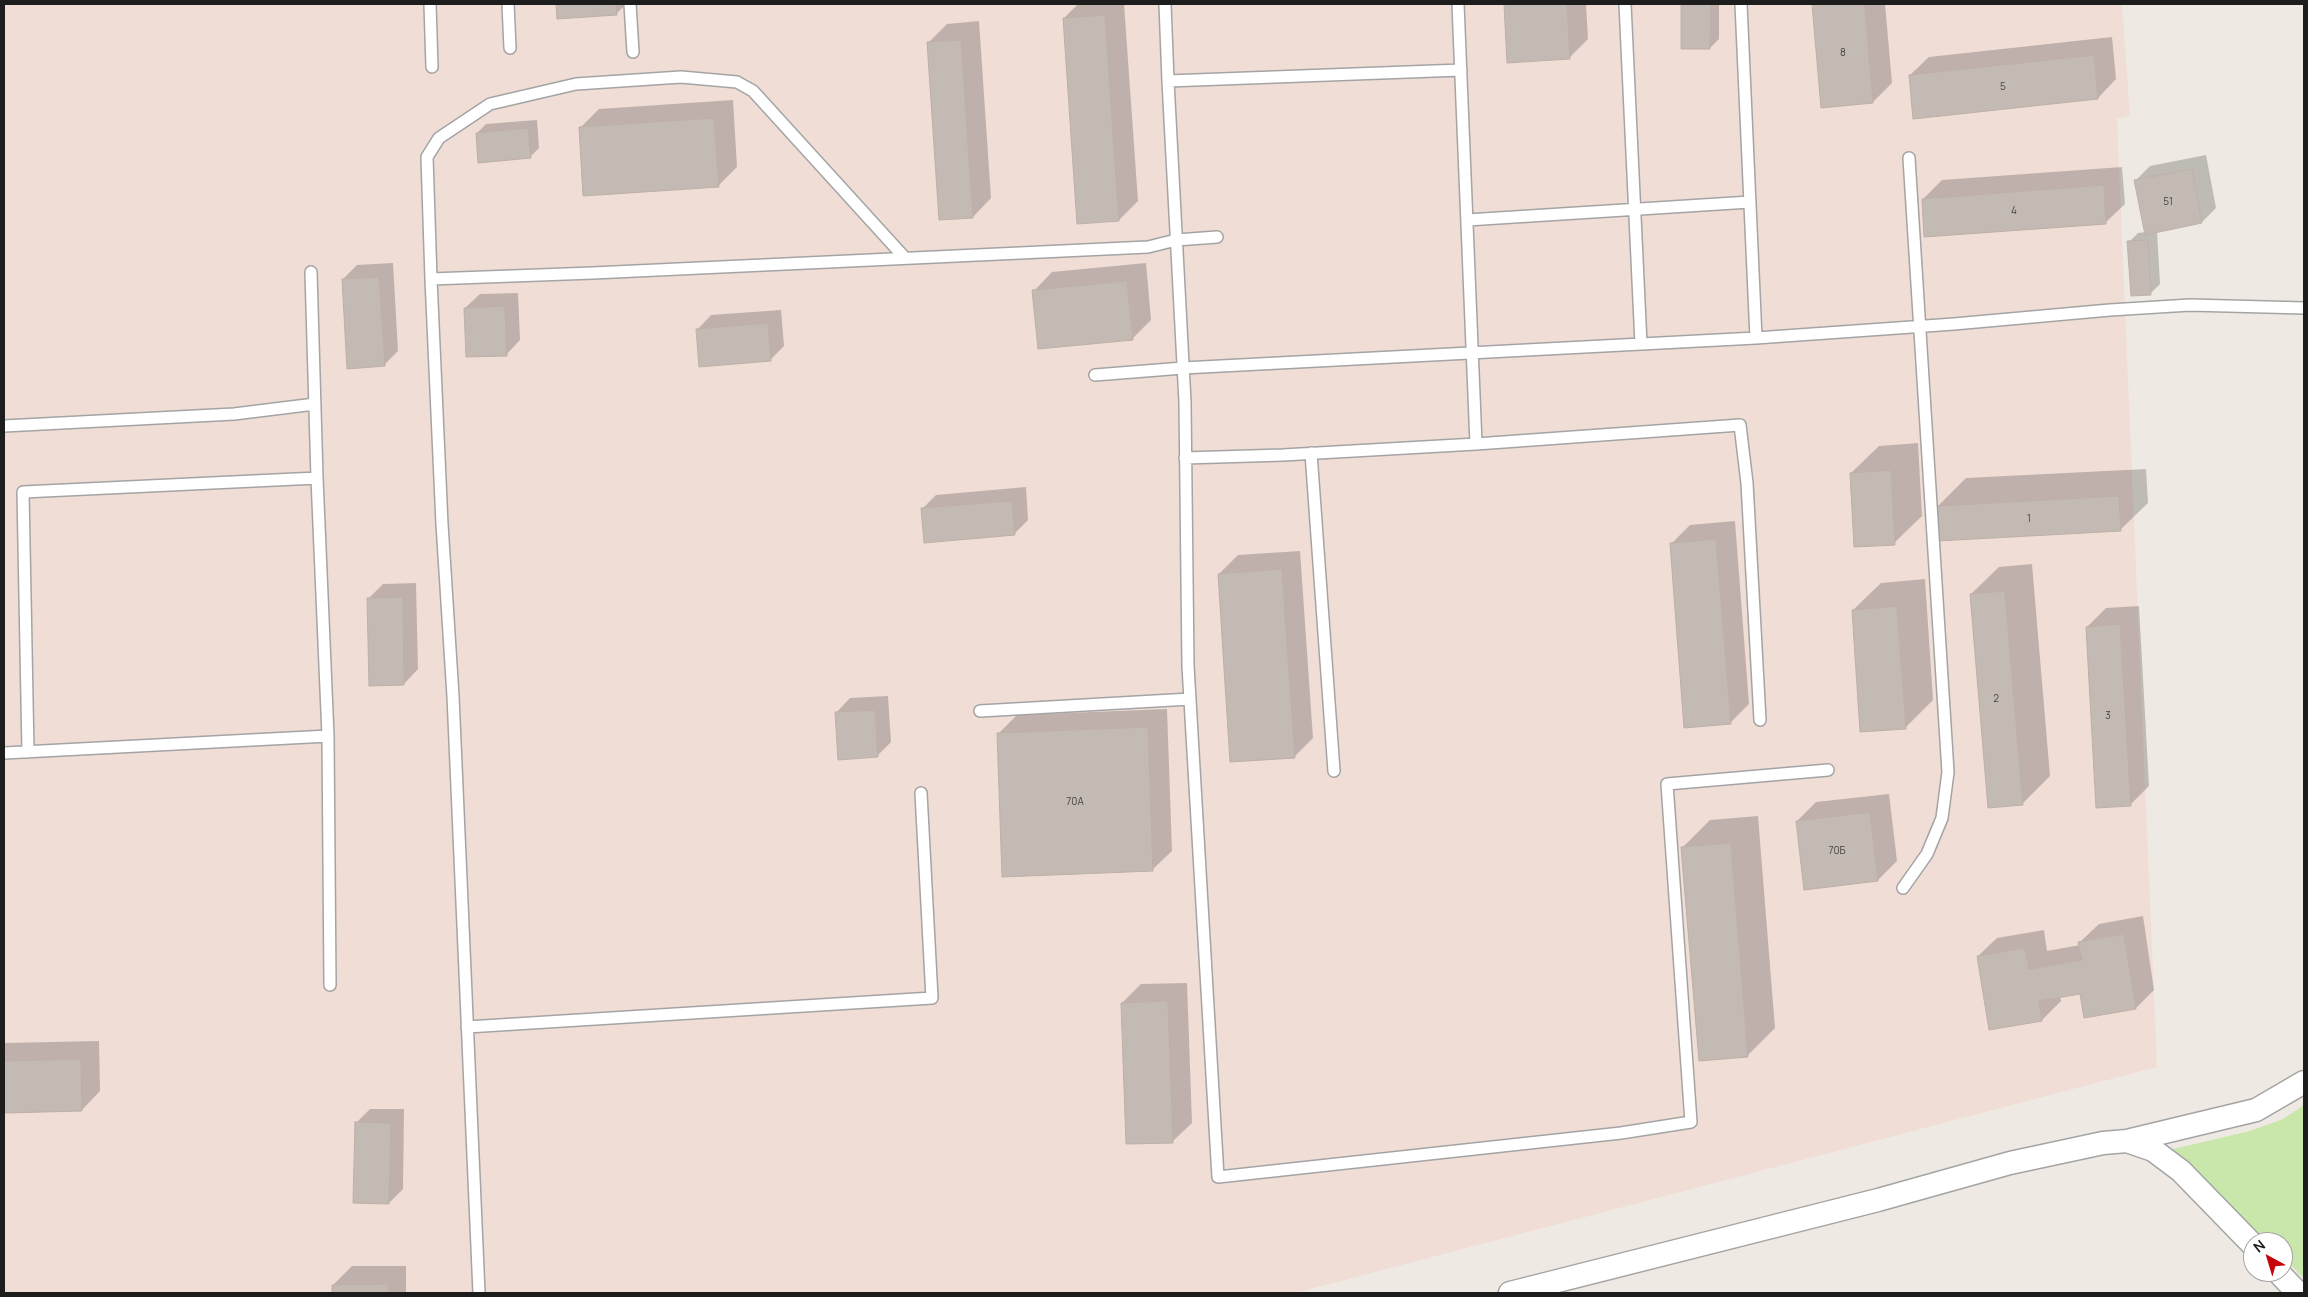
<!DOCTYPE html>
<html>
<head>
<meta charset="utf-8">
<style>
	body { margin:0 }
	#map { position:relative; width:2308px; height:1297px; overflow:hidden; background:#eeeae3; font-family:Manrope,sans-serif }
	canvas { display:block }
	.frame { position:absolute; inset:0; border:5px solid #1d1d1d; pointer-events:none }
	.north { position:absolute; left:2243px; top:1232px; width:50px; height:50px; box-sizing:border-box; background:#fff; border:1px solid #a5a5a5; border-radius:50%; rotate:321deg; font-size:14px; font-weight:700; line-height:20px; text-align:center; color:#1d1d1d }
	.north::after { content:''; display:block; margin:auto; width:18px; height:22px; background:#c50509; clip-path:polygon(50% 0,100% 100%,50% 72%,0 100%) }
</style>
</head>
<body>
<div id="map">
<canvas width="2308" height="1297"></canvas>
<div class="frame"></div>
<div class="north">N</div>
</div>
<script>
const ctx = document.querySelector('canvas').getContext('2d');
ctx.lineJoin = 'round';
function fill(path, color) {
  ctx.fillStyle = color;
  ctx.fill(path, 'evenodd');
}
function shape(rows) {
  const path = new Path2D();
  for (const r of rows) {
    path.moveTo(r[0], r[1]);
    for (let i = 2; i < r.length; i += 2) path.lineTo(r[i], r[i + 1]);
  }
  return path;
}
function stroke(path, color, width, dash) {
  ctx.strokeStyle = color;
  ctx.lineWidth = width;
  ctx.lineCap = dash ? 'butt' : 'round';
  ctx.setLineDash(dash || []);
  ctx.stroke(path);
}
function write(font, color, halo, rows, align = 'center') {
  ctx.font = font + ' Manrope,sans-serif';
  ctx.lineWidth = 4;
  ctx.setLineDash([]);
  ctx.textBaseline = 'middle';
  ctx.strokeStyle = halo;
  ctx.fillStyle = color;
  for (const [text, x, y, turn = 0] of rows) {
    ctx.save();
    ctx.translate(x, y);
    ctx.rotate((+turn || 0) * Math.PI / 180);
    ctx.textAlign = isNaN(turn) ? turn : align;
    if (halo) ctx.strokeText(text, 0, 0);
    ctx.fillText(text, 0, 0);
    ctx.restore();
  }
}
fill(shape([
	[4,4,2122,4,2130,116,2117,119,2157,1067,1295,1293,4,1293]
]), '#f0ddd6');
fill(shape([
	[2304,1105,2304,1278,2283,1258,2283,1242,2267,1242,2169,1150,2250,1131,2283,1119]
]), '#c9e7aa');
fill(shape([
	[557,4,626,4,616,14,558,18],
	[1078,4,1124,4,1138,201,1119,220,1064,18],
	[1505,4,1586,4,1588,39,1569,58,1508,62],
	[1682,4,1719,4,1719,39,1710,48,1682,48],
	[1813,4,1885,4,1892,83,1873,102,1822,107],
	[979,21,991,198,973,217,928,43,947,24],
	[2112,37,2116,79,2098,98,1910,75,1929,57],
	[733,100,737,167,718,186,580,128,599,109],
	[537,120,539,148,530,157,477,133,486,124],
	[2206,155,2216,208,2202,222,2157,231,2160,284,2151,293,2129,242,2138,233,2145,232,2136,180,2150,166],
	[2122,167,2125,204,2106,222,1923,199,1942,180],
	[393,263,398,351,384,365,343,279,357,265],
	[1146,263,1151,320,1132,339,1034,291,1052,272],
	[518,293,520,340,506,355,465,308,480,294],
	[781,310,784,346,770,360,697,330,711,315],
	[1918,443,1922,516,1894,543,1851,473,1879,446],
	[2146,469,2148,503,2120,530,1938,506,1966,478],
	[1026,487,1028,520,1014,534,922,509,936,495],
	[1735,521,1749,704,1730,723,1671,544,1690,525],
	[1300,551,1313,738,1294,757,1219,574,1238,555],
	[2032,564,2050,776,2022,804,1971,594,1999,567],
	[1925,579,1933,700,1905,728,1853,610,1881,583],
	[416,583,418,669,404,684,369,598,383,584],
	[2139,606,2149,786,2130,805,2087,627,2106,608],
	[888,696,891,742,877,756,836,713,850,698],
	[1167,709,1172,851,1153,869,998,734,1017,715],
	[1889,794,1897,861,1878,880,1797,821,1816,802],
	[1758,816,1775,1028,1747,1056,1683,847,1710,820],
	[2143,916,2154,990,2136,1008,2081,993,2060,996,2061,1001,2042,1020,1978,956,1997,938,2044,930,2047,951,2080,945,2080,942,2099,924],
	[1187,983,1192,1123,1173,1141,1122,1003,1141,984],
	[99,1041,100,1091,82,1110,4,1111,4,1043],
	[370,1109,404,1109,403,1189,389,1203,356,1123],
	[352,1266,406,1266,406,1293,333,1293,333,1285]
]), '#0003');
const building = shape([
	[556,4,616,4,617,15,557,19,556,4],
	[1504,4,1567,4,1570,59,1507,63,1504,4],
	[1681,4,1711,4,1710,49,1681,49,1681,4],
	[1812,4,1865,4,1873,103,1821,108,1812,4],
	[1105,15,1119,221,1077,224,1063,18,1105,15],
	[961,40,973,218,939,220,927,42,961,40],
	[2094,55,2098,99,1913,119,1909,75,2094,55],
	[714,118,719,187,583,196,579,127,714,118],
	[528,128,531,158,478,163,476,133,528,128],
	[2192,169,2202,223,2145,235,2134,180,2192,169],
	[2104,185,2106,224,1924,237,1922,199,2104,185],
	[2148,240,2151,295,2131,296,2127,241,2148,240],
	[379,277,385,366,347,369,342,279,379,277],
	[1127,281,1133,340,1038,349,1032,290,1127,281],
	[505,306,507,356,466,357,464,308,505,306],
	[768,323,771,361,699,367,696,329,768,323],
	[1891,470,1895,545,1854,547,1850,473,1891,470],
	[2119,496,2121,531,1938,541,1937,506,2119,496],
	[1012,501,1015,535,924,543,921,508,1012,501],
	[1716,539,1731,724,1684,728,1670,543,1716,539],
	[1282,569,1295,758,1230,762,1218,574,1282,569],
	[2005,591,2023,805,1988,808,1970,594,2005,591],
	[403,597,404,685,369,686,367,598,403,597],
	[1897,606,1906,729,1860,732,1852,610,1897,606],
	[2120,624,2131,806,2096,808,2086,627,2120,624],
	[875,710,878,757,838,760,835,712,875,710],
	[1148,727,1153,871,1002,877,997,733,1148,727],
	[1870,812,1878,881,1804,890,1796,821,1870,812],
	[1731,843,1748,1057,1699,1061,1681,847,1731,843],
	[2124,934,2136,1009,2084,1018,2080,994,2039,1001,2042,1021,1989,1030,1977,956,2025,948,2029,969,2082,960,2078,942,2124,934],
	[1168,1001,1173,1143,1126,1144,1121,1003,1168,1001],
	[81,1059,82,1111,4,1113,4,1061,81,1059],
	[355,1122,391,1123,389,1204,353,1203,355,1122],
	[388,1284,388,1293,332,1293,332,1285,388,1284]
]);
fill(building, '#c2bab3');
stroke(building, '#bfb0a6', 1);
const lane = shape([
	[430,4,432,67],
	[508,4,510,48],
	[630,4,633,52],
	[1165,4,1168,81,1461,70],
	[1458,4,1476,444],
	[1625,4,1641,344],
	[1168,81,1185,402,1188,666,1218,1177,1621,1133,1691,1122,1667,784,1828,770],
	[1467,220,1750,202],
	[311,272,317,478],
	[431,279,427,157,439,138,490,104,576,84,681,77,737,82,753,91,905,258],
	[1756,338,1954,324,2110,310,2190,305,2304,308],
	[1095,375,1183,368,1756,338,1741,4],
	[4,426,234,414,315,404],
	[1311,453,1334,771],
	[1185,458,1283,455,1476,444,1740,425,1747,483,1760,720],
	[980,711,1190,699],
	[28,752,23,492,317,478,328,736],
	[4,753,328,736,330,985],
	[1903,888,1927,854,1942,818,1948,772,1909,158],
	[467,1027,932,998,921,793],
	[479,1293,453,696,442,524,431,279,593,273,1148,247,1176,240,1217,237]
]);
const street = shape([
	[2127,1141,2153,1150,2181,1171,2253,1245],
	[2278,1272,2298,1293],
	[1510,1293,1878,1200,2010,1163,2103,1143,2127,1141,2256,1110,2304,1082]
]);
stroke(lane, '#a4a4a4', 14);
stroke(street, '#a4a4a4', 25);
stroke(lane, '#fff', 11);
stroke(street, '#fff', 22);
write('10px', '#464442', null, [
	["8",1843,53],
	["5",2003,87],
	["51",2168,202],
	["4",2014,211],
	["1",2029,519],
	["2",1996,699],
	["3",2108,716],
	["70А",1075,802],
	["70Б",1837,851]
]);
</script>
</body>
</html>
